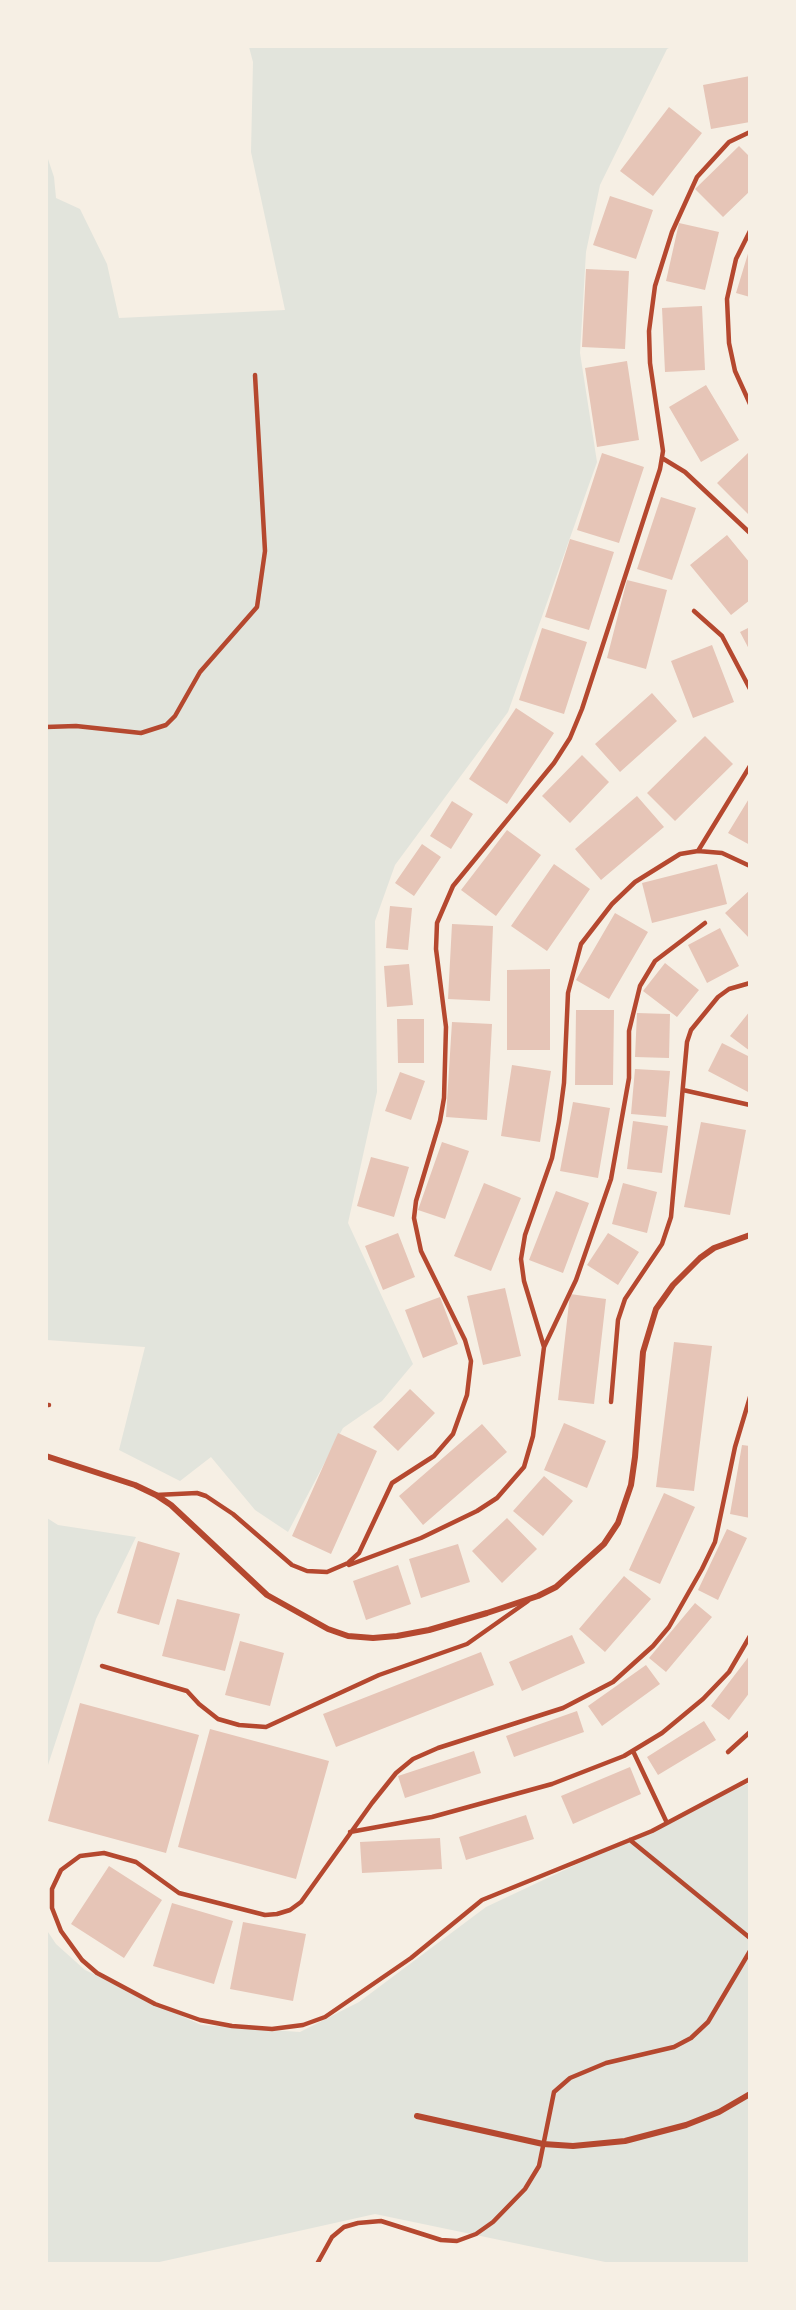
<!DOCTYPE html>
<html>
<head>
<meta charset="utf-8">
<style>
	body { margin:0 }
	#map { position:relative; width:796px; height:2310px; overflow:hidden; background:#f6efe4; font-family:Cabin,sans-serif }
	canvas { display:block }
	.frame { position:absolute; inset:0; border:48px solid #f6efe4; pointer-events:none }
</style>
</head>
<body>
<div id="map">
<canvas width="796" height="2310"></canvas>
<div class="frame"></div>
</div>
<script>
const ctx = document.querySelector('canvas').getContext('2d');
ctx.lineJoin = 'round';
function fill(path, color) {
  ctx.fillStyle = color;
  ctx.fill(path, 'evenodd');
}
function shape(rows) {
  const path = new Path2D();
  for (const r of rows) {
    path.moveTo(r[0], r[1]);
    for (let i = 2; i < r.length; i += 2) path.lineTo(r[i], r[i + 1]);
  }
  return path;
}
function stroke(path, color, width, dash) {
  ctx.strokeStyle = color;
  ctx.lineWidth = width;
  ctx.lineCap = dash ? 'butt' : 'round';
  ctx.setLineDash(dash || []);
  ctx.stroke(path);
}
fill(shape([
	[249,47,671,47,667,49,600,185,586,252,580,353,597,462,508,712,395,865,375,921,377,1092,348,1223,413,1364,382,1401,343,1428,288,1532,255,1510,211,1457,180,1481,119,1450,145,1347,47,1340,46,153,54,177,56,198,80,209,107,264,119,318,285,310,251,152,253,62],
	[47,1518,58,1525,136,1537,96,1619,47,1768],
	[749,1783,749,2263,610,2263,375,2214,155,2263,47,2263,46,1929,56,1944,85,1970,201,2025,300,2032,359,2002,486,1907]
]), '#e2e4dc');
fill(shape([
	[750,76,750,122,711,129,703,85],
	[669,107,702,133,653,196,620,171],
	[739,146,750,157,750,191,723,217,695,189],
	[610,196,653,210,636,259,593,245],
	[679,223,719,232,705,290,666,281],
	[750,247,750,297,736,293],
	[586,269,629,271,625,349,582,347],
	[702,306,705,370,665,372,662,308],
	[627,361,639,440,597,447,585,368],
	[706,385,739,440,701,462,669,407],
	[602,453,644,467,619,543,577,530],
	[748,453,750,455,750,516,717,483],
	[661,497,696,508,672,580,637,569],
	[727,535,750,563,750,600,731,615,690,565],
	[570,539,614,552,589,630,545,617],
	[627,580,667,590,646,669,607,658],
	[750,627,750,651,740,632],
	[542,628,587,642,564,714,519,700],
	[712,645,734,702,693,718,671,661],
	[652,693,677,721,620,772,595,744],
	[516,708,554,733,507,804,469,779],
	[705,736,733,764,675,821,647,793],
	[582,755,609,782,570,823,542,796],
	[637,796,664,827,601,880,575,849],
	[750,797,750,845,728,833],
	[452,801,473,814,451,849,430,836],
	[507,830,541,855,496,916,461,890],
	[422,844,441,857,414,896,395,883],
	[554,864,590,889,547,951,511,926],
	[717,864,727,904,652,923,642,883],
	[750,890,750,939,725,913],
	[390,906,412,908,408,950,386,948],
	[615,913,648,932,609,999,576,980],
	[452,924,493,926,490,1001,448,999],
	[720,928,739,966,707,983,688,945],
	[665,963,699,990,677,1017,643,991],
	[409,964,413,1005,387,1007,384,966],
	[550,969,550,1050,507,1050,507,970],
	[576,1010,614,1010,613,1085,575,1085],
	[750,1011,750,1051,730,1036],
	[637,1013,670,1014,669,1058,635,1057],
	[397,1019,424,1019,424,1063,398,1063],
	[452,1022,492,1024,487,1120,446,1117],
	[722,1043,750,1057,750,1093,708,1071],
	[512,1065,551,1071,540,1142,501,1136],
	[635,1069,670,1071,666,1117,631,1114],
	[400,1072,425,1081,411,1120,385,1111],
	[573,1102,610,1108,598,1178,560,1171],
	[633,1121,668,1126,662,1173,627,1169],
	[701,1122,746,1130,730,1215,684,1207],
	[442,1142,469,1151,445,1219,418,1210],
	[371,1157,409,1167,394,1217,357,1206],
	[484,1183,521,1198,491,1271,454,1256],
	[623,1183,657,1192,647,1233,612,1224],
	[556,1191,589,1203,563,1273,529,1260],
	[398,1233,415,1277,383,1290,365,1246],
	[608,1233,639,1252,618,1285,587,1265],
	[505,1288,521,1356,483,1365,467,1296],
	[570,1294,606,1299,594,1404,558,1400],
	[440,1297,458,1344,423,1358,405,1310],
	[674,1342,712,1346,694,1491,656,1487],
	[410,1389,435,1413,398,1451,373,1427],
	[564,1423,606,1441,587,1488,544,1470],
	[482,1424,507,1452,423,1525,399,1496],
	[338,1433,377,1451,331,1554,292,1536],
	[742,1445,750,1446,750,1518,730,1514],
	[544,1476,573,1501,543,1536,513,1511],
	[664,1493,695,1507,660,1584,629,1570],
	[507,1518,537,1549,502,1583,472,1551],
	[727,1529,747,1538,718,1600,698,1590],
	[138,1541,180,1553,159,1625,117,1613],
	[458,1544,470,1582,421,1598,409,1559],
	[398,1565,411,1604,366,1620,353,1581],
	[624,1576,651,1599,605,1652,579,1629],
	[177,1599,240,1614,225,1671,162,1656],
	[695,1603,712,1617,666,1672,649,1658],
	[572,1635,585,1663,522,1691,509,1662],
	[240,1641,284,1653,270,1706,225,1695],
	[481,1652,494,1685,336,1747,323,1714],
	[750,1655,750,1692,729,1720,711,1706],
	[646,1665,660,1684,602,1726,588,1706],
	[80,1703,199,1735,166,1853,48,1821],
	[577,1711,584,1732,514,1757,506,1736],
	[704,1721,716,1740,658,1775,647,1757],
	[210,1729,329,1761,296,1879,178,1847],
	[474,1751,481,1773,405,1798,398,1776],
	[630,1767,641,1794,573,1824,561,1796],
	[526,1815,534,1839,466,1860,459,1837],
	[440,1838,442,1869,362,1873,360,1842],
	[109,1866,162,1900,124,1958,71,1924],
	[172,1903,233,1921,214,1984,153,1966],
	[243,1922,306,1934,293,2001,230,1989]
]), '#e6c5b7');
stroke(shape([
	[750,231,736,259,727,299,729,343,735,371,750,404],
	[662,458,685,472,750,533],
	[694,611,722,636,750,689],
	[46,727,76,726,141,733,166,725,175,716,200,672,257,607,265,551,255,375],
	[698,851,750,766],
	[683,1090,750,1105],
	[544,1347,524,1281,521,1259,525,1235,552,1158,559,1121,564,1083,568,993,581,944,612,904,635,882,680,854,698,851,722,853,750,866],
	[750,1397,735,1447,715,1542,702,1569,669,1627,653,1646,613,1682,563,1708,438,1748,413,1759,396,1773,372,1803,301,1902,290,1910,277,1914,265,1915,179,1893,136,1862,104,1853,80,1856,61,1870,52,1889,52,1908,61,1931,82,1960,97,1973,155,2004,200,2020,232,2026,272,2029,303,2025,325,2017,411,1958,482,1900,652,1831,750,1779],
	[611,1402,618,1320,625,1299,662,1244,671,1217,687,1042,691,1030,718,997,729,989,750,983],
	[46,1405,49,1405],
	[156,1495,197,1493,206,1496,233,1514,292,1565,307,1571,327,1572,348,1563,359,1553,392,1483,434,1456,453,1434,467,1395,471,1361,465,1340,421,1251,414,1218,416,1201,440,1121,444,1098,446,1027,436,949,437,923,453,886,554,763,570,738,582,709,660,469,663,451,650,363,649,331,655,286,672,232,697,177,729,142,750,132],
	[349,1565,421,1538,477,1511,497,1498,524,1467,533,1436,544,1347,576,1280,611,1179,629,1078,629,1031,640,986,655,961,705,923],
	[102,1666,187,1691,199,1704,218,1719,239,1725,266,1727,379,1675,467,1644,528,1601],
	[633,1751,667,1823],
	[728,1752,750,1732],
	[350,1832,432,1817,552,1784,624,1756,662,1733,703,1699,729,1672,750,1636],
	[630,1840,750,1938],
	[317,2264,332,2237,344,2227,358,2223,381,2221,441,2240,457,2241,476,2234,493,2222,525,2189,539,2166,554,2092,570,2078,606,2063,674,2047,691,2038,708,2022,750,1951]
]), '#b5482f', 4.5);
stroke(shape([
	[46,1456,135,1485,156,1495,171,1505,267,1595,328,1629,348,1636,373,1638,397,1636,429,1630,487,1613,538,1596,556,1587,604,1544,618,1523,631,1485,635,1457,643,1352,656,1309,673,1285,700,1258,714,1248,750,1235],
	[417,2116,543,2144,573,2146,625,2141,686,2125,719,2112,750,2094]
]), '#b5482f', 6);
</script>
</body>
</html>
